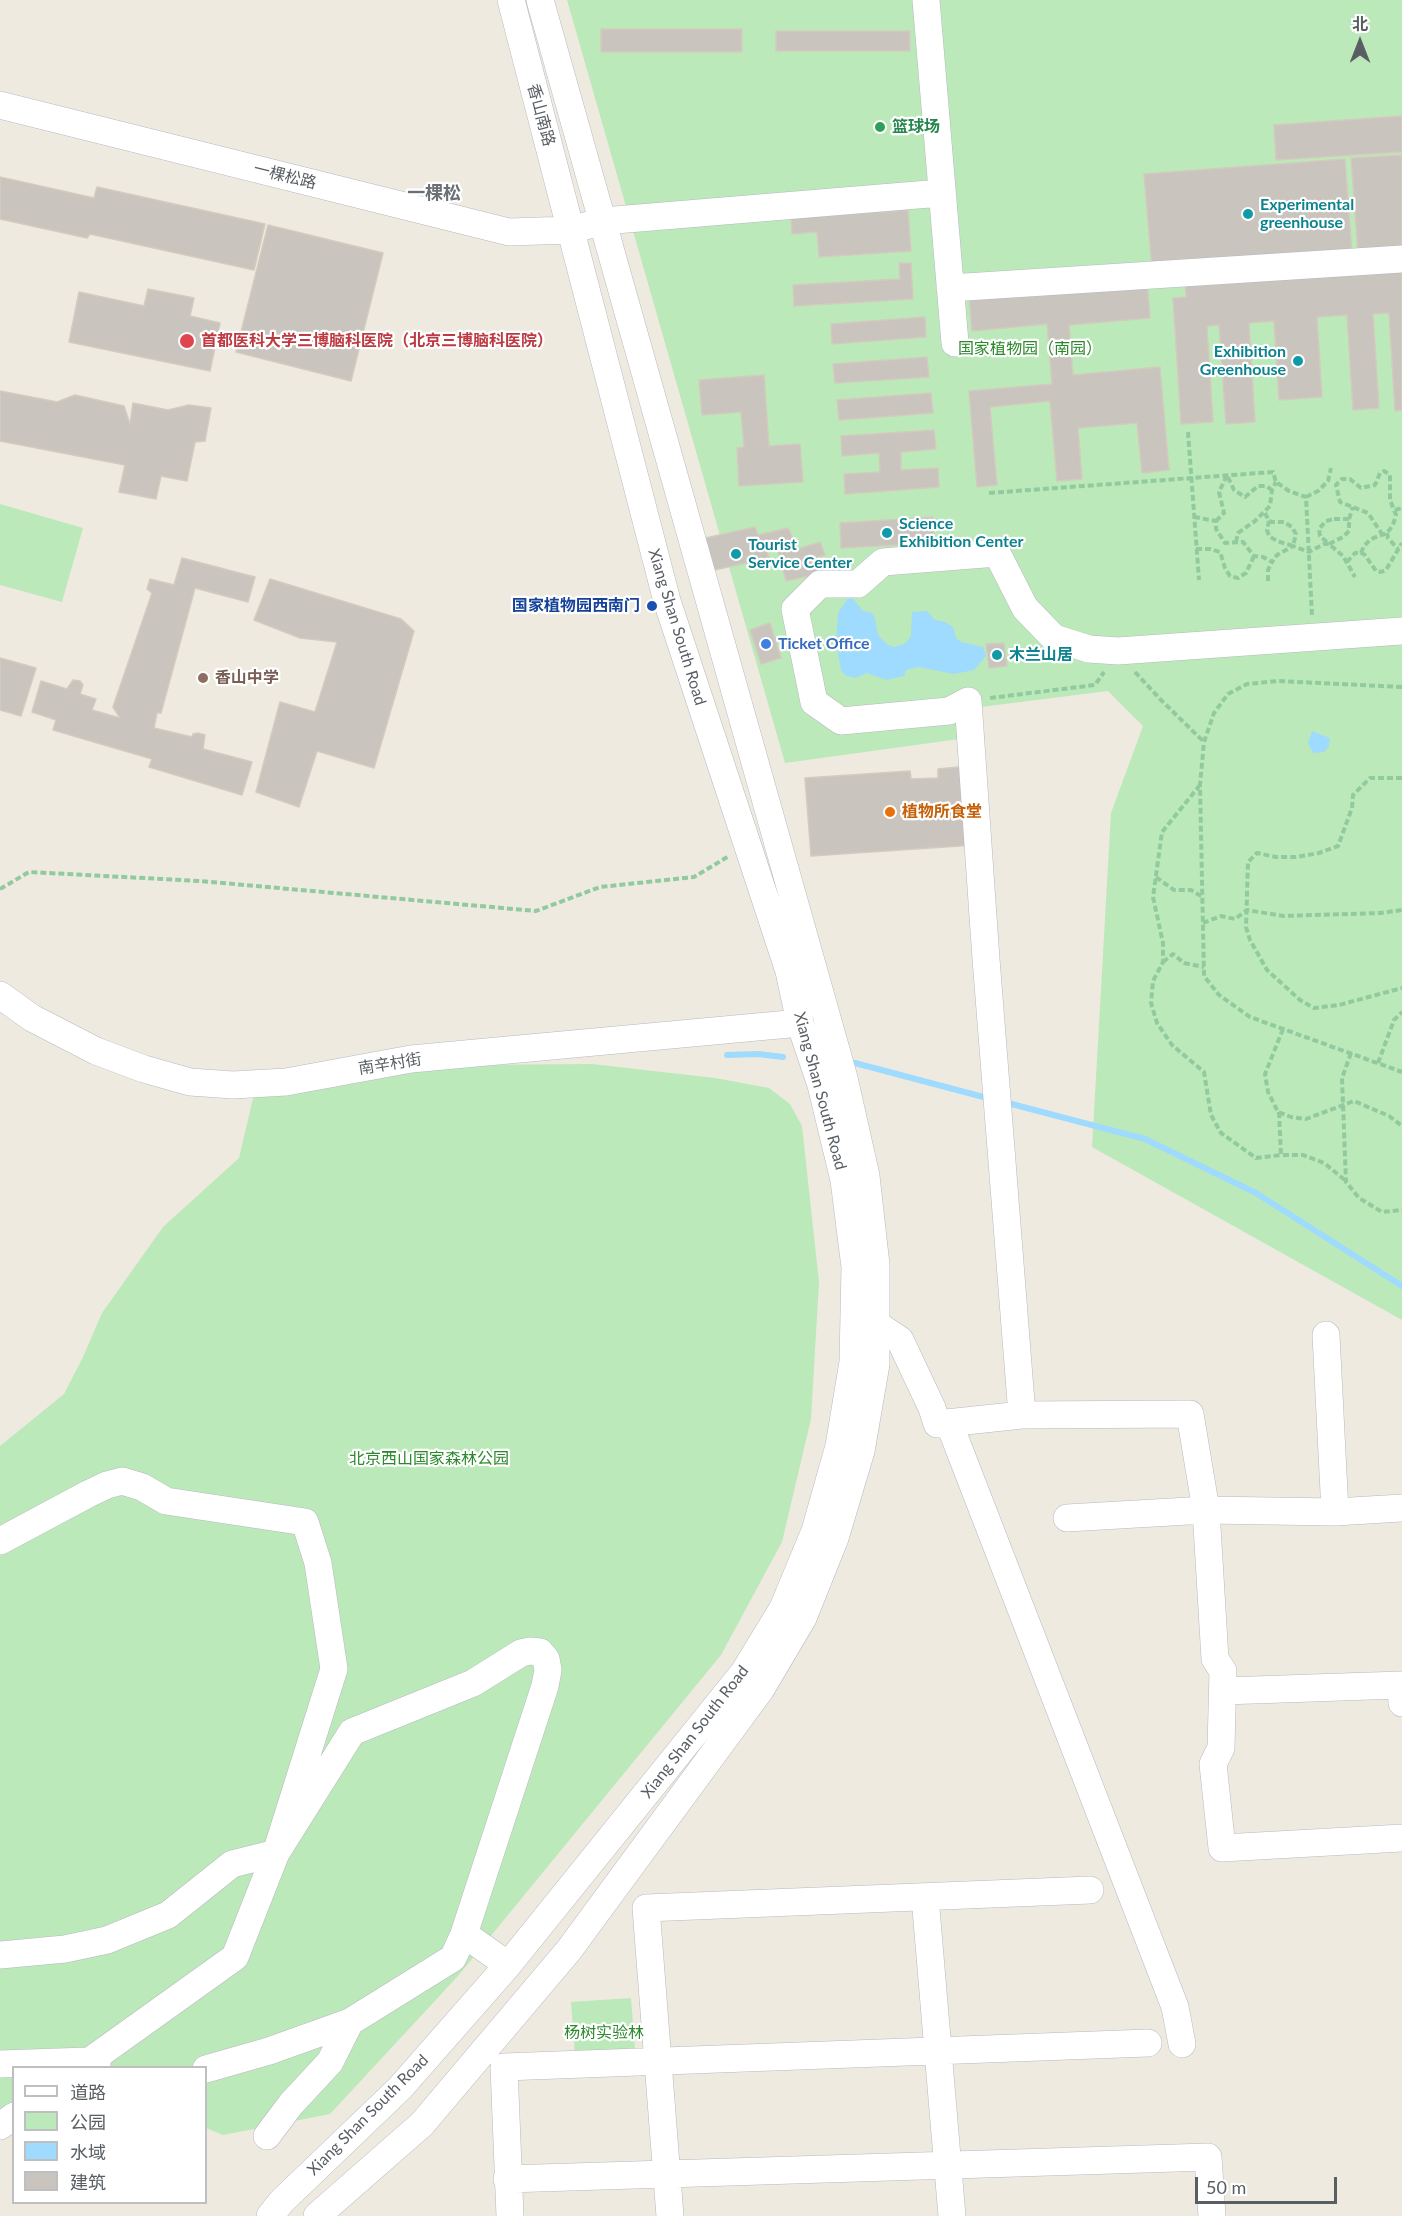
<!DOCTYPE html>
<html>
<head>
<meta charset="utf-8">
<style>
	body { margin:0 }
	#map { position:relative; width:1402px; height:2216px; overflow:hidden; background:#eeeae0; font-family:Lato,"Noto Sans SC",sans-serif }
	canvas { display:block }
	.legend { position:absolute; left:12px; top:2066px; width:195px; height:138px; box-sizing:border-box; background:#fff; border:2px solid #bdbfc1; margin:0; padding:8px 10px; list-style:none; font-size:18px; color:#595e63 }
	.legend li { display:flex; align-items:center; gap:12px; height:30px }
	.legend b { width:30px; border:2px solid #bdbfc1 }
	.north { position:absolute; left:1330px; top:12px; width:60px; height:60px; -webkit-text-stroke:4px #fff; paint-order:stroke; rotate:0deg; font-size:16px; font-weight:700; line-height:24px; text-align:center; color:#595e63 }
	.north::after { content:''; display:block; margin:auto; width:21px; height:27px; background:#595e63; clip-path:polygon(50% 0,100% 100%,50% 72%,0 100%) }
	.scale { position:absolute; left:1195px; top:2177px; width:142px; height:27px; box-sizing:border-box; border:3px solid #595e63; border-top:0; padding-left:8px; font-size:18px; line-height:21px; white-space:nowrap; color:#595e63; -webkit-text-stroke:4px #fff; paint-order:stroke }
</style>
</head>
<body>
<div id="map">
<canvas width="1402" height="2216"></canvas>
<ul class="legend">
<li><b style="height:8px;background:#fff"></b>道路</li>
<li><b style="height:16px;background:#bce9b9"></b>公园</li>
<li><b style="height:16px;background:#9fdaff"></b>水域</li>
<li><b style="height:16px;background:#c9c4bd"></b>建筑</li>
</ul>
<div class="north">北</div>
<div class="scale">50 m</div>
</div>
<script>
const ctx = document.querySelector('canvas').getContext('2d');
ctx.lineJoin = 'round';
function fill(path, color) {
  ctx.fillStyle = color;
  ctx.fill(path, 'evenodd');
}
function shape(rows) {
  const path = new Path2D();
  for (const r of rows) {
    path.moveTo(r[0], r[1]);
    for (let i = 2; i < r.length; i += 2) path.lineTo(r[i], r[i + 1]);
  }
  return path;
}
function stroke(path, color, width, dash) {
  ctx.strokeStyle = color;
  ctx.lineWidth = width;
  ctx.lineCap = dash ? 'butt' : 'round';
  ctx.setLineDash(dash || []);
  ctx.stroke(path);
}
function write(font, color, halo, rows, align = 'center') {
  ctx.font = font + ' Lato,"Noto Sans SC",sans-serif';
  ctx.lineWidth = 4.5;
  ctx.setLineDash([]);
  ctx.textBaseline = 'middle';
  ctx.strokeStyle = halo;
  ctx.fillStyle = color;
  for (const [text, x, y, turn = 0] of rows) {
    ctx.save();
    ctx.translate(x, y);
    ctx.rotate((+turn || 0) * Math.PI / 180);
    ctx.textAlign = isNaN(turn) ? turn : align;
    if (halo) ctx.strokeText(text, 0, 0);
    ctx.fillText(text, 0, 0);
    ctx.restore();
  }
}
fill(shape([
	[567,0,1402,0,1402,1320,1092,1147,1111,813,1143,726,1108,691,981,707,981,736,785,763],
	[0,504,83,528,62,602,0,585],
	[592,1064,715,1078,769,1088,790,1104,802,1126,819,1282,811,1419,782,1542,721,1655,458,1976,330,2114,223,2135,206,2128,206,2068,14,2068,13,2135,0,2134,0,1446,64,1394,83,1357,102,1313,163,1227,239,1158,255,1090,458,1065],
	[631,1998,636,2063,576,2068,571,2002]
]), '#bce9b9');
fill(shape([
	[852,598,863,611,872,613,875,618,878,635,888,645,895,647,906,643,911,636,912,612,927,611,935,620,945,622,953,627,956,638,961,642,983,647,986,656,974,670,954,674,918,667,906,670,904,676,886,680,867,673,856,678,846,676,841,670,836,642,838,613,847,599],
	[1312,731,1330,738,1329,746,1324,752,1313,753,1308,743]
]), '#9fdaff');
stroke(shape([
	[727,1055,758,1054,783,1057],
	[855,1063,991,1099],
	[1004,1102,1145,1139,1256,1193,1402,1286]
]), '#9fdaff', 6);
const building = shape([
	[601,29,742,29,742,52,601,52,601,29],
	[776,31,910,31,910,51,776,51,776,31],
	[1402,116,1402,152,1276,160,1274,125,1402,116],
	[1402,155,1402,250,1358,253,1351,158,1402,155],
	[1345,159,1352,254,1152,269,1144,174,1345,159],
	[0,177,94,198,97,187,265,224,254,270,90,234,87,238,0,219,0,177],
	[908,210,911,251,819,257,817,232,792,234,791,218,908,210],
	[268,225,383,253,351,381,236,352,268,225],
	[899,263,911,263,913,299,794,306,793,285,900,279,899,263],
	[1402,265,1402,410,1395,411,1389,313,1373,314,1379,408,1353,410,1347,315,1317,317,1322,397,1279,400,1274,321,1249,323,1255,422,1226,424,1219,325,1207,326,1213,422,1181,424,1173,298,1186,297,1185,279,1402,265],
	[1147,281,1150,318,1069,325,1073,375,1160,367,1169,470,1142,473,1137,423,1078,428,1082,479,1057,481,1050,401,990,407,997,485,977,487,969,391,1052,384,1047,324,972,331,969,296,1147,281],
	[148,289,194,298,190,316,220,323,210,371,69,342,79,292,144,306,148,289],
	[925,317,926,337,832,344,831,324,925,317],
	[927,357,929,377,835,383,833,364,927,357],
	[764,375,769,446,800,444,803,482,739,486,737,448,744,447,741,412,702,415,699,380,764,375],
	[0,391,57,402,75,395,124,406,130,424,133,403,168,410,189,405,211,408,205,441,195,442,187,481,161,476,156,499,119,492,125,465,0,441,0,391],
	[931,393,933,413,839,420,837,400,931,393],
	[934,430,936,449,901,452,901,470,938,468,939,487,845,494,844,474,880,472,879,453,842,456,841,436,934,430],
	[933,517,934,543,841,548,840,523,933,517],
	[755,527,758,535,788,528,798,549,820,542,825,555,812,559,818,574,786,581,778,552,783,549,781,545,766,549,769,558,710,571,701,539,755,527],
	[182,558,255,577,248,602,195,588,161,713,157,713,154,728,192,737,193,734,198,733,205,735,203,749,252,762,242,795,149,767,152,759,53,730,56,720,32,712,41,681,67,689,73,680,80,681,83,685,80,694,96,699,92,710,120,718,113,707,152,593,147,589,150,579,174,585,182,558],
	[270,579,401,619,414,631,374,768,317,751,299,807,256,792,280,702,315,712,337,642,300,638,254,620,270,579],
	[770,623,781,658,761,664,750,630,770,623],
	[1004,643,1007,666,989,668,986,644,1004,643],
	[0,658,36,668,21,716,0,710,0,658],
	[969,766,975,845,811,856,805,778,910,771,911,779,938,778,938,769,969,766]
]);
fill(building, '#c9c4bd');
stroke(building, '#d3cbbe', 1.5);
const minor = shape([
	[926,0,955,343],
	[0,105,509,232,571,230,603,221,941,193],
	[950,288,1402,259],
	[0,995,32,1018,96,1051,144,1069,190,1082,233,1085,286,1082,411,1059,800,1023],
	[876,1324,900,1340,932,1408,937,1424,1022,1415,1190,1414,1206,1510,1215,1659,1223,1671,1221,1748,1213,1764,1222,1848,1402,1838],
	[1326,1335,1335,1512],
	[1022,1415,986,959,968,701,949,711,841,721,814,702,795,609,820,584,858,584,883,562,997,553,1025,608,1054,638,1089,649,1118,651,1402,631],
	[949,1423,1175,2007,1182,2044],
	[1067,1518,1206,1510,1335,1512,1402,1508],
	[0,1541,88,1494,107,1485,122,1481,142,1487,166,1501,305,1522,318,1563,334,1669,276,1853,232,1864,168,1915,107,1940,65,1949,0,1955],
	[1223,1691,1401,1685,1402,1703],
	[925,1897,952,2216],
	[464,1934,508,1965],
	[0,2064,88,2061,97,2064],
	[80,2068,235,1957,276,1853,352,1732,473,1683,521,1653,530,1651,540,1652,546,1659,548,1670,545,1686,464,1934,453,1958,350,2022,269,2051,206,2069],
	[0,2126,14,2116],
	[267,2136,291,2104,330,2062,350,2022],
	[507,2179,1208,2157,1212,2216],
	[270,2216,282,2201,400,2088,508,1965,744,1672,783,1608,815,1531,839,1446,853,1362,855,1267,844,1180,821,1085,800,1023,789,971,667,601,511,0],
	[317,2216,422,2124,569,1950,761,1689,803,1618,835,1538,861,1451,876,1364,876,1265,866,1176,844,1078,540,0],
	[510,2216,504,2067,1148,2043],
	[670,2216,646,1908,1090,1890]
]);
stroke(minor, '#b6b9bf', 28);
stroke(shape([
	[1188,432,1199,580],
	[989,493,1273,472,1276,482,1289,491,1306,497,1312,616],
	[1306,497,1318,491,1328,481,1331,468],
	[1395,510,1402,508],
	[1265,513,1269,521,1272,522,1284,522,1292,527,1296,534,1293,546,1277,541,1269,536,1267,530,1269,521],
	[1194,517,1216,521,1216,529,1225,543,1243,542,1254,556,1263,557,1272,562,1277,555,1293,546,1309,552,1324,544,1329,544,1343,556,1355,577],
	[1334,519,1349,519,1349,531,1343,537,1329,544,1320,536,1319,529,1326,521,1334,519],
	[1349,519,1353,507],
	[1216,521,1224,513,1219,492,1227,475,1234,490,1245,497,1258,486,1266,486,1272,490],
	[1387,533,1388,538,1398,549],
	[1236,542,1238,533,1255,521,1270,506,1272,490,1276,482],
	[1196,549,1210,549,1220,552,1225,568,1230,576,1238,578,1246,573,1254,556],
	[1361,553,1364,546,1371,539,1387,533,1393,525,1396,515,1390,500,1390,475,1384,471,1380,473,1375,485,1361,488,1350,479,1342,479,1336,485,1340,502,1368,513,1382,534],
	[1347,562,1355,553,1360,552,1365,555,1376,571,1381,572,1386,570,1402,543],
	[1268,581,1268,570,1272,562],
	[1135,672,1160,699,1204,742],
	[1402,687,1278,681,1247,684,1228,694,1214,713,1204,742,1200,785,1204,976,1219,995,1250,1017,1402,1072],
	[990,698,1095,685,1104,672],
	[1402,778,1370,778,1353,795,1352,808,1338,846,1319,853,1296,857,1276,857,1257,853,1248,862,1246,927,1250,940,1267,970,1300,1000,1314,1008,1339,1005,1402,988],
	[1200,785,1162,832,1153,897,1163,943,1163,962,1153,981,1151,1003,1157,1023,1172,1045,1204,1072,1211,1115,1221,1133,1256,1158,1281,1155],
	[1156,877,1174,890,1191,890,1203,897],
	[0,889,29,872,200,881,536,911,600,887,694,877,729,856],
	[1203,923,1221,916,1235,919,1247,910,1283,916,1381,913,1402,910],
	[1163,962,1173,954,1184,963,1204,967],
	[1283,1029,1265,1074,1268,1092,1278,1112,1291,1117,1306,1119,1354,1101,1389,1116,1402,1126],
	[1351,1053,1342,1078,1346,1182,1359,1198,1382,1212,1402,1210],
	[1378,1063,1394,1020,1402,1012],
	[1279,1112,1281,1155,1303,1155,1324,1163,1346,1181]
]), '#92ca9f', 4, [6, 3]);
stroke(minor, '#fff', 27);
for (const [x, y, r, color] of [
	[880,127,6,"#2e9e5b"],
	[1248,214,6,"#0f9aa8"],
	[187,341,8,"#e0444e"],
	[1298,361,6,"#0f9aa8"],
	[887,533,6,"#0f9aa8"],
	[736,554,6,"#0f9aa8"],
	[652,606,6,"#1a4fb4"],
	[766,644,6,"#3f7fe0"],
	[997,655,6,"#0f9aa8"],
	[203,678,6,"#8d6e63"],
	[890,812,6,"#e8710a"]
]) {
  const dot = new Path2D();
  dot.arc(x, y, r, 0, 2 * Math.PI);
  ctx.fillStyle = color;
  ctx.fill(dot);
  stroke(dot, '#fff', 2);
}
write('16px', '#595e63', '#fff', [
	["香山南路",541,115,75],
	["一棵松路",285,176,14],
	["Xiang Shan South Road",677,627,73],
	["南辛村街",390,1064,-9],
	["Xiang Shan South Road",820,1091,75],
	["Xiang Shan South Road",695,1732,-52],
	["Xiang Shan South Road",368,2115,-45]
]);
write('bold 16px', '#27864d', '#fff', [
	["篮球场",892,127]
], 'left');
write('bold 16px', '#0d838f', '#fff', [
	["Experimental",1260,205],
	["greenhouse",1260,223],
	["Exhibition",1286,352,"right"],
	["Greenhouse",1286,370,"right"],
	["Science",899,524],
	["Exhibition Center",899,542],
	["Tourist",748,545],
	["Service Center",748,563],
	["木兰山居",1009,655]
], 'left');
write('bold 16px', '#be3a42', '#fff', [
	["首都医科大学三博脑科医院（北京三博脑科医院）",201,341]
], 'left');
write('16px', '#2c882c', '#fff', [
	["国家植物园（南园）",1030,349],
	["北京西山国家森林公园",429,1459],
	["杨树实验林",604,2033]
]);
write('bold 16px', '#164399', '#fff', [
	["国家植物园西南门",640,606]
], 'right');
write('bold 16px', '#366cbe', '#fff', [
	["Ticket Office",778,644]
], 'left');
write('bold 16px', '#785e54', '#fff', [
	["香山中学",215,678]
], 'left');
write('bold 16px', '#c56008', '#fff', [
	["植物所食堂",902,812]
], 'left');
write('bold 18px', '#6a7075', '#fff', [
	["一棵松",434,193]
]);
</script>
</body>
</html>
